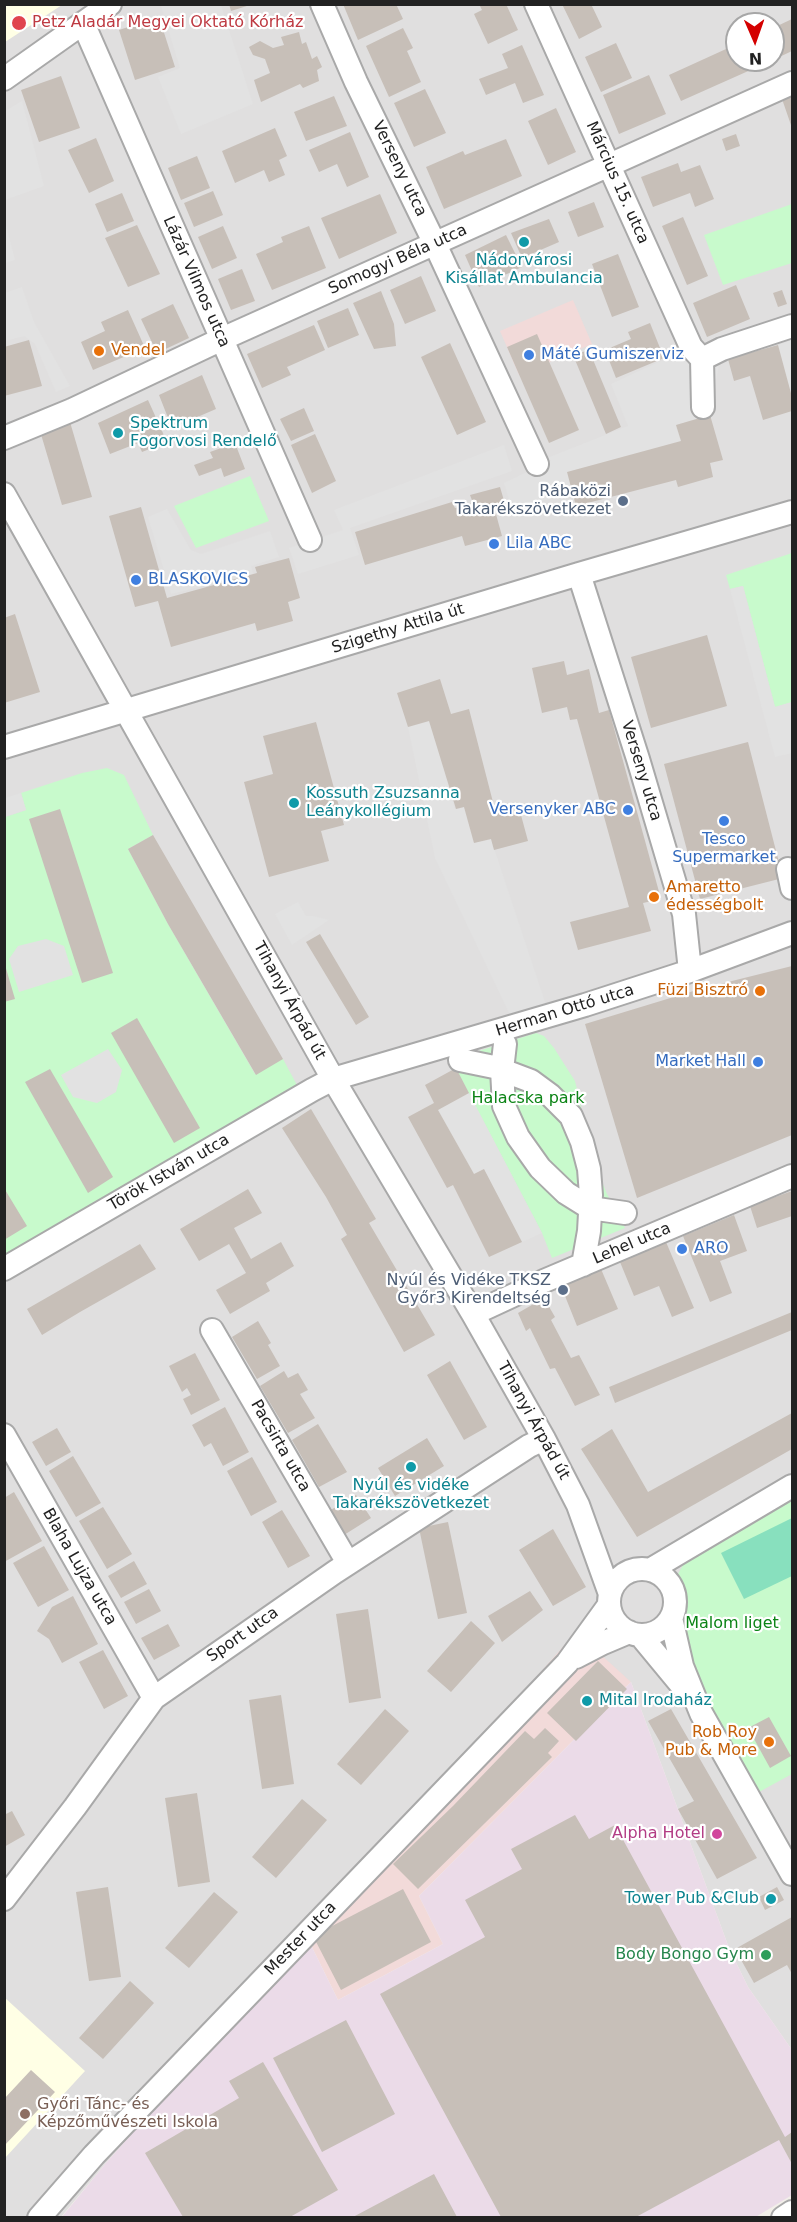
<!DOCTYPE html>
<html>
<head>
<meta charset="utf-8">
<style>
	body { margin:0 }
	#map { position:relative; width:797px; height:2222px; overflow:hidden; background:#f2efe9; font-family:"DejaVu Sans",sans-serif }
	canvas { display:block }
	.frame { position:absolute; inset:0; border:6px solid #222; pointer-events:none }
	.north { position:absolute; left:725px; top:12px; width:60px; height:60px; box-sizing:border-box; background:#fff; border:2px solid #a7a7a7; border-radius:50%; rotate:178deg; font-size:16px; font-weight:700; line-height:24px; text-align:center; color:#222 }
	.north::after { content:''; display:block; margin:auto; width:21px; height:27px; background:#d40000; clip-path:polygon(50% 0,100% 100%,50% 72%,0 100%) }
</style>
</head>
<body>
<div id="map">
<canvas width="797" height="2222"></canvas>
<div class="frame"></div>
<div class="north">N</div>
</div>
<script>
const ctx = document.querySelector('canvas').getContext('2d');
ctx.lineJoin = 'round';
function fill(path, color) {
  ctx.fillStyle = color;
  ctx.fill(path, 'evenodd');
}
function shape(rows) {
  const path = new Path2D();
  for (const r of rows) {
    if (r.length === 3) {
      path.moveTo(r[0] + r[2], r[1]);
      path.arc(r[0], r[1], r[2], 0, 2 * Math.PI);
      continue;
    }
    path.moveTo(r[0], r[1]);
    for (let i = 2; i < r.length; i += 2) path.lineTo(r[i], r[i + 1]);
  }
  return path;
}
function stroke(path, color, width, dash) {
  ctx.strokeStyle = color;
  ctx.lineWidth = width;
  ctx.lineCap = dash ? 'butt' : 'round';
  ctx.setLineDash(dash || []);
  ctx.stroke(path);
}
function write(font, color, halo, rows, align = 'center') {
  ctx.font = font + ' "DejaVu Sans",sans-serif';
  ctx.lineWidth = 4.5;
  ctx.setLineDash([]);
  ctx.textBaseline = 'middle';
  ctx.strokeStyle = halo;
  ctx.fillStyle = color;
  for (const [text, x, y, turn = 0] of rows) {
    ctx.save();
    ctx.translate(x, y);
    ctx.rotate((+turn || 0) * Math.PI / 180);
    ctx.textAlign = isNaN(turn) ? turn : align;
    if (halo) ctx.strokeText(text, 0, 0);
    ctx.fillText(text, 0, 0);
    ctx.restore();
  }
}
fill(shape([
	[5,5,792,5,792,2050,748,1987,729,1948,631,1682,307,1937,106,2163,61,2217,5,2218],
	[737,24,773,24,773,60,737,60]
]), '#e0dfdf');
fill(shape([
	[573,300,592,344,519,375,500,331],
	[576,1632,631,1682,419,1896,443,1944,338,2000,307,1937]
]), '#f2dad9');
fill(shape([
	[631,1682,729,1948,748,1987,792,2050,792,2195,754,2218,61,2218,106,2163,307,1937,338,2000,443,1944,419,1896]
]), '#ebdbe8');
fill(shape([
	[5,4,62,4,62,5,5,42],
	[4,1997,85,2071,5,2158,4,2158]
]), '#ffffe5');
fill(shape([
	[792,204,792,263,723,285,704,235],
	[250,476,269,521,196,548,174,506],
	[792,553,792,702,775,707,743,586,730,589,726,575],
	[107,768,124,775,153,835,128,849,168,924,255,1074,283,1059,298,1087,5,1259,5,817,26,810,21,793,82,773],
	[536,1033,544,1036,554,1048,575,1081,594,1162,607,1194,625,1228,552,1258,542,1233,456,1069,453,1059],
	[792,1486,792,1774,748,1798,701,1713,674,1608,674,1597,671,1586,686,1560]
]), '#c8facc');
fill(shape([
	[792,1518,792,1576,744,1599,721,1553]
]), '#88e0be');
fill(shape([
	[163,4,221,5,253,104,181,134,158,77,180,68,161,6],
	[22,101,44,186,5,200,5,111],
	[4,217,15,260,5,263,4,263],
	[22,287,34,322,70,386,56,392,35,344,24,336,5,341,5,293],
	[792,340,792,397,778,345],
	[691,347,722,349,710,415,676,425,681,441,573,492,512,510,504,483,552,460,537,462,628,426,611,384],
	[504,445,512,471,350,528,359,555,298,574,289,548,343,530,334,510],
	[167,509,191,550,201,554,270,531,279,557,251,566,253,574,171,594,148,517],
	[743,586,775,707,792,702,792,753,775,757,730,589],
	[430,721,455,809,464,807,474,843,491,839,546,1005,510,1015,435,858,408,727],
	[21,793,26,810,5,817,5,798],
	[298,902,306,916,313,916,329,920,292,945,275,914],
	[46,939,64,946,73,975,19,992,9,959,18,946],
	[108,1049,122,1070,116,1092,97,1103,73,1097,61,1075],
	[469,1093,542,1233,522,1242,483,1169,474,1174,438,1110]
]), '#e2e2e2');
fill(shape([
	[229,4,250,4,250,5,231,11],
	[343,4,396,4,403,19,358,40],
	[479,4,506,4,518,30,488,44,474,14,482,10],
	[562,4,591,4,602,27,579,39],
	[159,17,175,67,135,80,119,30],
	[792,19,792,51,773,60,773,28],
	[403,28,413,48,407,51,421,82,389,97,366,46],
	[299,32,302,44,306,42,312,59,317,56,322,67,317,70,319,81,303,88,300,84,261,102,254,80,270,73,265,59,253,55,249,47,260,41,273,48,284,45,281,37],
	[616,43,632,78,601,92,585,57],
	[737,44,737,60,773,60,681,101,669,75],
	[522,45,544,95,523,103,515,83,486,95,479,79,508,68,502,54],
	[649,75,666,114,619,134,603,95],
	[61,76,80,128,39,142,21,90],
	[425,89,446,133,414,147,394,103],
	[792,95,792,128,782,99],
	[334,96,347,126,306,141,294,112],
	[556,108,576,152,548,165,528,121],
	[275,128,287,156,279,160,285,175,269,182,264,170,235,183,222,151],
	[350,132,369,177,347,187,337,164,319,172,309,150],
	[736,134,740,146,726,151,722,139],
	[96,138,114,181,89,193,68,150],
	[506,139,522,176,444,209,426,167,463,151,465,155],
	[197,156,210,188,181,200,168,168],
	[678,163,681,172,700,165,714,199,695,207,690,193,653,207,641,177],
	[213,191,223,215,194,227,184,203],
	[122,193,134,221,107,232,95,204],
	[380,194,397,233,339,259,321,218],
	[594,202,604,227,578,237,568,212],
	[683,217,708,276,687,285,662,226],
	[549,219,559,242,522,258,511,233],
	[137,225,160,274,128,287,105,238],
	[223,226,237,258,212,269,198,237],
	[309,226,326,268,272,290,256,254,283,242,281,237],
	[506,235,522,267,479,287,465,255],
	[618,254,639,307,612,317,592,264],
	[242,269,255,301,231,310,218,279],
	[421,276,436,311,405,324,390,290],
	[736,285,750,319,707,337,693,303],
	[782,290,787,304,778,307,773,293],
	[381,291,394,324,396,346,374,349,353,303],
	[173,304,189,338,157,353,141,319],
	[348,308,359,335,328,348,317,321],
	[128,310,145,348,93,370,81,342,105,331,101,322],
	[650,323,664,358,616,378,605,350,631,339,628,332],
	[314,325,325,350,287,367,291,375,262,388,247,354],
	[537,334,579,430,549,443,507,347],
	[29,340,42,386,4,396,4,347],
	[450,343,486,422,457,435,421,357],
	[778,345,792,397,792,411,763,420,750,376,734,381,728,359],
	[589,350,621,427,606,434,573,355],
	[202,375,216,409,172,428,159,395],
	[148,400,167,442,142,452,138,443,110,454,98,423],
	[304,408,314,431,291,441,280,419],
	[710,415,723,460,710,463,713,477,678,487,676,480,576,506,567,472,681,441,676,425],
	[70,422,92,497,62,505,40,431],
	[315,434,336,481,312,493,291,445],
	[235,443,245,469,224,477,221,468,199,476,194,465,213,458,210,452],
	[500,487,505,504,494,507,502,536,465,546,462,536,365,565,355,532,452,502,455,508,473,503,470,495],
	[141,507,167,598,257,573,255,567,289,558,300,598,288,602,293,621,257,631,255,623,171,647,158,601,135,607,109,516],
	[15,614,40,692,4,703,4,618],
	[707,635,727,706,651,728,631,657],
	[564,661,567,675,589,669,599,713,609,710,661,899,643,903,651,931,578,950,570,922,629,907,577,719,570,720,567,707,542,713,532,668],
	[440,679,451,714,469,709,495,810,518,804,528,841,494,850,491,839,474,843,464,807,456,809,429,721,408,727,397,693],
	[316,722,344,825,321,831,329,861,269,877,244,782,273,774,263,736],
	[748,742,783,878,700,899,664,764],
	[60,809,113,973,82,983,29,819],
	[153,835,283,1059,256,1075,168,924,128,849],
	[320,934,369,1017,356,1025,306,942],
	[5,965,15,999,4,1002,4,966],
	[792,966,792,1135,637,1198,585,1024,700,989],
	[137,1018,200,1128,174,1143,111,1033],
	[456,1068,469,1093,438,1110,474,1174,484,1169,522,1242,489,1257,453,1185,447,1188,408,1117,434,1103,425,1085],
	[50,1069,113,1177,88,1193,25,1082],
	[311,1109,376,1219,369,1223,435,1335,404,1352,341,1239,347,1235,326,1197,282,1128],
	[4,1188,27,1226,4,1240],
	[248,1189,262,1213,234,1228,251,1259,281,1242,294,1266,266,1283,270,1291,230,1314,216,1290,246,1273,229,1244,199,1261,180,1229],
	[792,1191,792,1216,757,1228,750,1206],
	[734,1215,747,1251,720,1261,732,1293,710,1302,683,1236],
	[666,1242,694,1308,672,1317,659,1286,634,1296,620,1262],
	[140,1244,156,1269,80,1312,42,1335,27,1309],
	[601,1269,618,1309,577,1326,561,1286],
	[544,1298,555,1317,551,1320,571,1358,579,1355,600,1395,575,1406,555,1368,550,1369,530,1328,526,1331,518,1313],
	[792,1312,792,1330,615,1403,609,1387],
	[258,1321,271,1343,268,1345,280,1366,257,1379,232,1337],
	[195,1353,220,1400,191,1415,183,1399,191,1395,187,1388,182,1392,169,1366],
	[450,1361,487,1427,464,1440,427,1375],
	[284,1371,288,1378,298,1373,308,1390,300,1394,315,1418,288,1433,260,1386],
	[225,1407,249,1452,223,1466,211,1443,204,1447,192,1425],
	[792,1413,792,1449,637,1537,581,1449,612,1429,648,1492],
	[318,1424,347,1472,319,1487,292,1440],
	[57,1428,71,1452,46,1466,32,1442],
	[427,1438,444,1466,395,1496,378,1468],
	[73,1456,101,1503,76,1517,49,1471],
	[252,1457,277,1502,251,1516,227,1471],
	[14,1492,42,1541,4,1562,4,1498],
	[356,1495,371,1518,344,1535,329,1511],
	[103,1507,132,1554,107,1569,79,1521],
	[282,1510,310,1556,288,1568,262,1522],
	[448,1522,467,1613,438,1619,419,1528],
	[553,1529,586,1587,553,1606,519,1550],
	[44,1546,69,1590,38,1607,13,1563],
	[134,1561,147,1584,121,1598,108,1576],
	[149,1589,161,1611,136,1624,124,1602],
	[530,1591,543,1610,502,1642,488,1616],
	[73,1596,98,1644,62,1663,49,1639,37,1631,52,1607],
	[368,1609,381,1698,349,1703,336,1614],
	[471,1621,495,1643,451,1692,427,1671],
	[168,1624,180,1646,154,1660,141,1638],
	[103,1650,128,1696,104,1709,79,1662],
	[598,1661,627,1689,576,1741,547,1713],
	[281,1695,294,1784,262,1789,249,1700],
	[385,1709,409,1731,361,1785,337,1764],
	[671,1709,757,1858,717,1879,678,1809,694,1801,648,1721],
	[769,1717,791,1756,770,1768,748,1728],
	[545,1728,559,1741,548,1753,552,1757,418,1889,393,1864,453,1806,525,1731,534,1739],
	[197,1793,210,1882,178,1887,165,1798],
	[302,1799,327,1820,276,1878,252,1857],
	[12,1811,25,1835,4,1847,4,1815],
	[575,1815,589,1839,615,1825,785,2137,792,2132,792,2164,779,2140,636,2217,501,2217,380,1994,485,1937,465,1900,522,1869,511,1849],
	[108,1887,121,1977,89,1981,76,1892],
	[777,1887,784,1900,765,1910,759,1897],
	[403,1889,431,1942,341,1990,313,1936],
	[214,1892,238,1912,189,1968,165,1948],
	[792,1917,792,1974,787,1965,754,1983,735,1949],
	[130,1981,154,2003,103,2059,79,2038],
	[346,2020,395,2114,322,2152,273,2058],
	[263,2062,338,2190,290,2217,183,2217,145,2153,239,2098,229,2081],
	[31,2070,55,2092,4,2146,4,2099],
	[434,2174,457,2217,353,2217]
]), '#c7bfb8');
const minor = shape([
	[322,4,356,82,435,244,537,464],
	[536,4,691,347,702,359,703,407],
	[83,23,310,540],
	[4,79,110,4],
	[702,359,722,349,792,326],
	[4,438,72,410,222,339,792,83],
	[4,494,333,1079,473,1314,544,1439,578,1505,610,1594],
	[579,574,638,759,684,914,690,971],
	[4,747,579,574,792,512],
	[788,869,792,888],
	[505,1044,502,1070,504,1106,518,1137,540,1168,566,1193,590,1208,625,1213],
	[460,1060,494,1067,531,1081,550,1095,571,1116,582,1142,589,1169,591,1195,589,1231,583,1265],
	[4,1269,312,1090,333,1079,585,1005,690,971,792,933],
	[473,1314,544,1281,792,1176],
	[212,1330,348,1563],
	[4,1435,154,1698],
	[642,1602,33],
	[650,1570,792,1486],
	[671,1618,682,1666,701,1713,792,1874],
	[640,1635,683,1687],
	[576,1657,603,1643,629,1632],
	[4,1899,75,1807,154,1698,335,1572,529,1446,544,1439],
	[39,2218,94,2155,567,1663,609,1605],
	[783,2218,792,2212]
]);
stroke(minor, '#a9a9a9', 26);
stroke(minor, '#fff', 22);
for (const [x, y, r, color] of [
	[19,23,8,"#e0444e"],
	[524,242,6,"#0f9aa8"],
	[99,351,6,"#e8710a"],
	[529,355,6,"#3f7fe0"],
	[118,433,6,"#0f9aa8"],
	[623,501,6,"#5c6f8a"],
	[494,544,6,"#3f7fe0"],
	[136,580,6,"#3f7fe0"],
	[294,803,6,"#0f9aa8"],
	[628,810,6,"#3f7fe0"],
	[724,821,6,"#3f7fe0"],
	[654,897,6,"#e8710a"],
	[760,991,6,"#e8710a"],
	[758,1062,6,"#3f7fe0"],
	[682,1249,6,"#3f7fe0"],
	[563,1290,6,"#5c6f8a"],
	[411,1467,6,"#0f9aa8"],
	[587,1701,6,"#0f9aa8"],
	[769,1742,6,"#e8710a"],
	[717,1834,6,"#d1479c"],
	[771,1899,6,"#0f9aa8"],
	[766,1955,6,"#2e9e5b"],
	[25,2114,6,"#8d6e63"]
]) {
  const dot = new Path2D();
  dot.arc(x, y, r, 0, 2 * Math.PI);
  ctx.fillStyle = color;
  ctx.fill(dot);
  stroke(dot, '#fff', 2);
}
write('16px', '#be3a42', '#fff', [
	["Petz Aladár Megyei Oktató Kórház",32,23]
], 'left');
write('16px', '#222', '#fff', [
	["Verseny utca",399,169,64],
	["Március 15. utca",617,183,66],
	["Somogyi Béla utca",398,260,-24],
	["Lázár Vilmos utca",196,282,66],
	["Szigethy Attila út",398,629,-17],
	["Verseny utca",641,771,73],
	["Tihanyi Árpád út",289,1001,61],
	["Herman Ottó utca",565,1011,-17],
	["Török István utca",169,1173,-30],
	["Lehel utca",632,1244,-23],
	["Tihanyi Árpád út",533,1421,61],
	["Pacsirta utca",280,1446,60],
	["Blaha Lujza utca",79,1567,60],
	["Sport utca",243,1635,-35],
	["Mester utca",301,1939,-46]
]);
write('16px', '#0d838f', '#fff', [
	["Nádorvárosi",524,261,"center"],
	["Kisállat Ambulancia",524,279,"center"],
	["Spektrum",130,424],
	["Fogorvosi Rendelő",130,442],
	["Kossuth Zsuzsanna",306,794],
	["Leánykollégium",306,812],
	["Nyúl és vidéke",411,1486,"center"],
	["Takarékszövetkezet",411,1504,"center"],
	["Mital Irodaház",599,1701],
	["Tower Pub &Club",759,1899,"right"]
], 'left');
write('16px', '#c56008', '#fff', [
	["Vendel",111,351],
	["Amaretto",666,888],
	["édességbolt",666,906],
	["Füzi Bisztró",748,991,"right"],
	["Rob Roy",757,1733,"right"],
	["Pub & More",757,1751,"right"]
], 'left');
write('16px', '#366cbe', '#fff', [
	["Máté Gumiszerviz",541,355],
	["Lila ABC",506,544],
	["BLASKOVICS",148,580],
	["Versenyker ABC",616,810,"right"],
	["Tesco",724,840,"center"],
	["Supermarket",724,858,"center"],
	["Market Hall",746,1062,"right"],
	["ARO",694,1249]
], 'left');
write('16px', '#4e5e75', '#fff', [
	["Rábaközi",611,492],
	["Takarékszövetkezet",611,510],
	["Nyúl és Vidéke TKSZ",551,1281],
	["Győr3 Kirendeltség",551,1299]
], 'right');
write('16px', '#0c8416', '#fff', [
	["Halacska park",528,1099],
	["Malom liget",732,1624]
]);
write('16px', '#b23c85', '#fff', [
	["Alpha Hotel",705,1834]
], 'right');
write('16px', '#27864d', '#fff', [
	["Body Bongo Gym",754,1955]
], 'right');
write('16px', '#785e54', '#fff', [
	["Győri Tánc- és",37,2105],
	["Képzőművészeti Iskola",37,2123]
], 'left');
</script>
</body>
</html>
